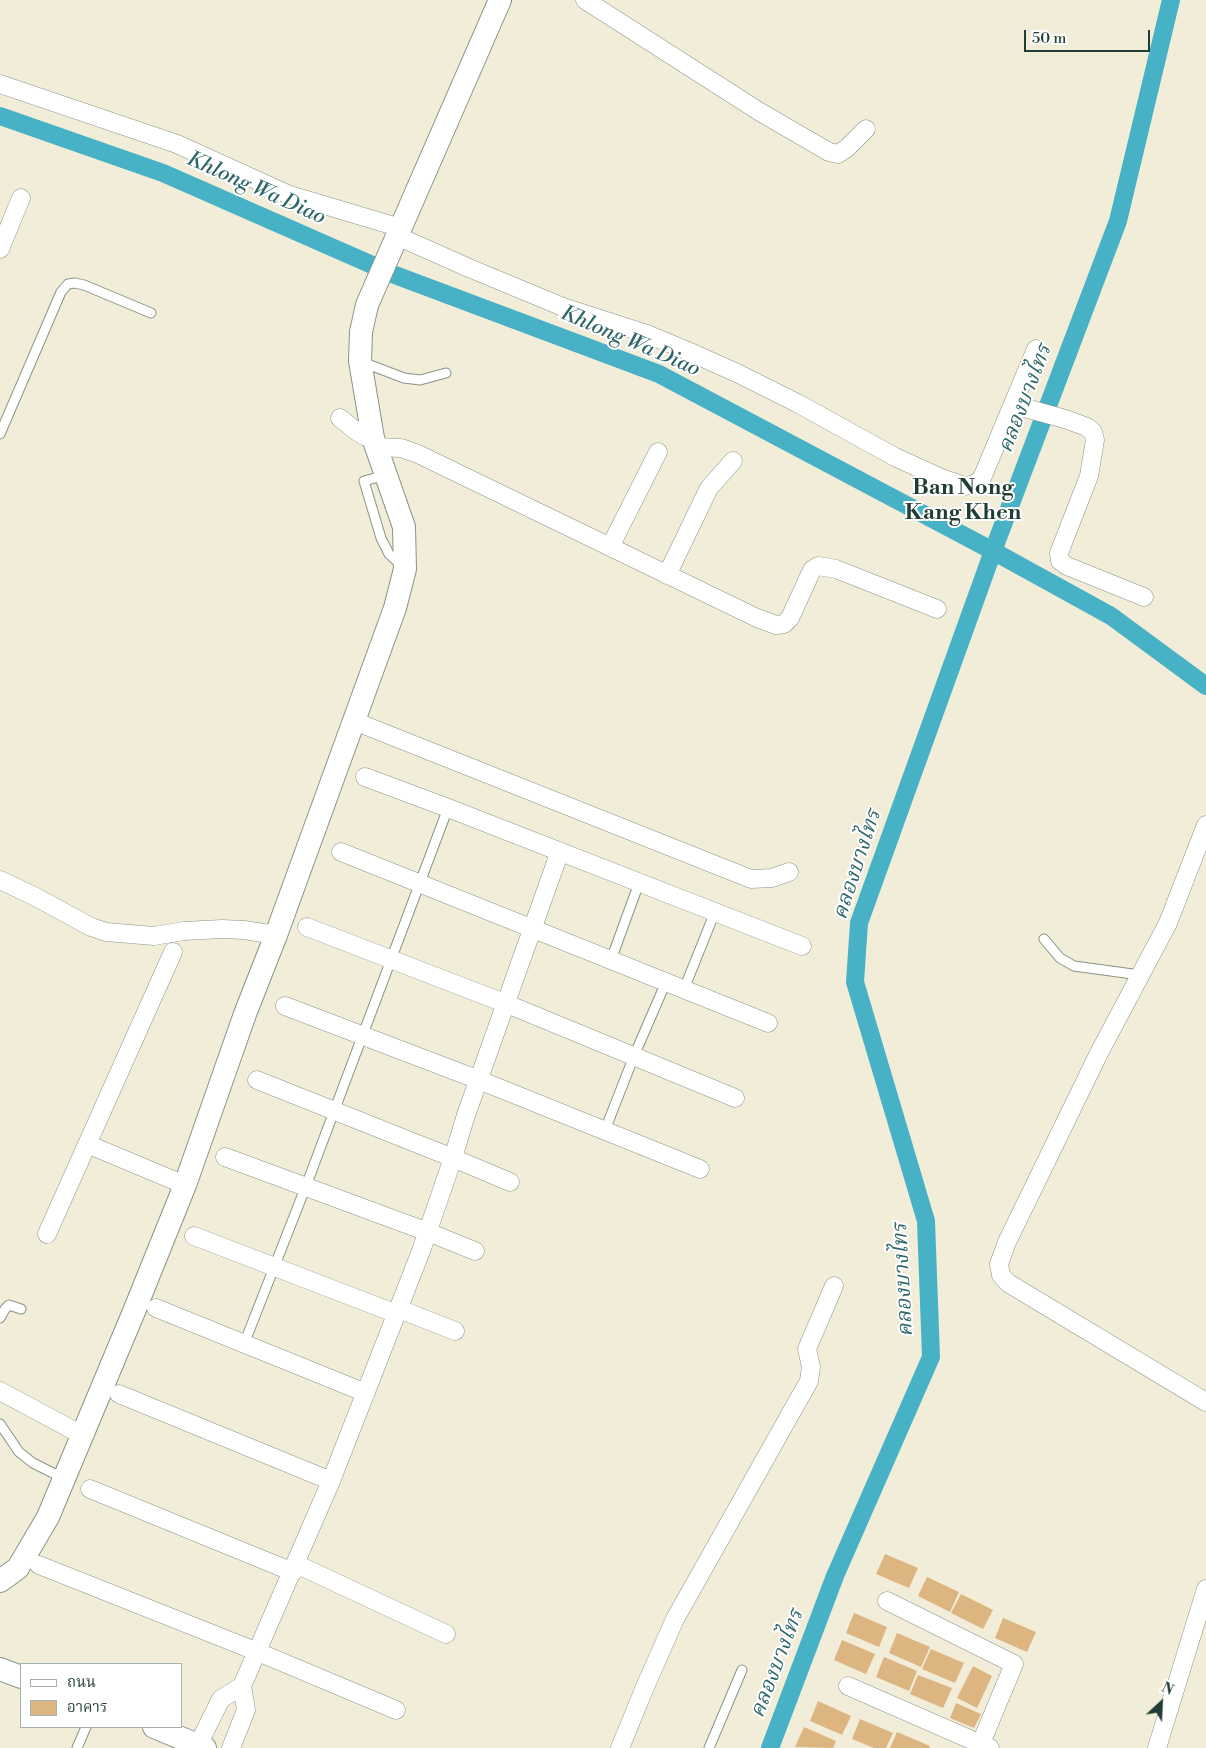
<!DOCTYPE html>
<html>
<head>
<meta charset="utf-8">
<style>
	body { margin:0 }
	#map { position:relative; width:1206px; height:1748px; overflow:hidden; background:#f2edd8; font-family:"Libre Bodoni","Noto Serif Thai",serif }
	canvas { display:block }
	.legend { position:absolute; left:20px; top:1663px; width:162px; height:65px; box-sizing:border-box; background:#fff; border:1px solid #a5b1ae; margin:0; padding:6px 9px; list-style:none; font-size:15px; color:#1f3d34 }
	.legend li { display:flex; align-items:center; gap:10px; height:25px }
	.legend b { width:25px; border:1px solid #a5b1ae }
	.north { position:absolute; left:1136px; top:1678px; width:50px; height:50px; -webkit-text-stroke:4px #fff; paint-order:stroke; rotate:25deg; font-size:14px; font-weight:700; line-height:20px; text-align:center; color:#1f3d34 }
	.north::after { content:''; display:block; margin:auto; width:18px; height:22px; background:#1f3d34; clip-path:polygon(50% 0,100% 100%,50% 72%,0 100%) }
	.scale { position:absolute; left:1024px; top:30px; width:126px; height:22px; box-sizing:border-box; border:2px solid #1f3d34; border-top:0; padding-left:6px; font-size:15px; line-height:18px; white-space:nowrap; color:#1f3d34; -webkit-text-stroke:4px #fff; paint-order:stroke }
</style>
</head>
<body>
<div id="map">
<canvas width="1206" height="1748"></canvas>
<ul class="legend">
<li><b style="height:6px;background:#fff"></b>ถนน</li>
<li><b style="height:14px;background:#dcb581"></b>อาคาร</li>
</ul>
<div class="north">N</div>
<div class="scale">50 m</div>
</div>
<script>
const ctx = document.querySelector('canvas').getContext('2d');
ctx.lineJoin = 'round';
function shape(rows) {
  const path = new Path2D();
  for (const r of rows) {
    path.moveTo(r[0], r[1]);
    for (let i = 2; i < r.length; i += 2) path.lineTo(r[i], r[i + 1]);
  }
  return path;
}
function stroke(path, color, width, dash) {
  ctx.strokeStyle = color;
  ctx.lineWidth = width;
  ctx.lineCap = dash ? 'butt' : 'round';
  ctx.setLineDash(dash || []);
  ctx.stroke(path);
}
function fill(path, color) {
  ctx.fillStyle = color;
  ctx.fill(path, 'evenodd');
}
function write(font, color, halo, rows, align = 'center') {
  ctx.font = font + ' "Libre Bodoni","Noto Serif Thai",serif';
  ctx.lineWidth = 4;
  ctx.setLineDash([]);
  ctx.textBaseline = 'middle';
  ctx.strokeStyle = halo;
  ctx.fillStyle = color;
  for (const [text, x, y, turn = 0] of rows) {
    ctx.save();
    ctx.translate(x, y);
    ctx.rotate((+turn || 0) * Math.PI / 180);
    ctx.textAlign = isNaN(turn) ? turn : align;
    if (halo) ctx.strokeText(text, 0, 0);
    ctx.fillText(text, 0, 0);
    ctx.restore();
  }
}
stroke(shape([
	[0,116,163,173,395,275,659,374,993,551,1111,616,1206,686],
	[770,1748,835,1576,931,1357,926,1221,855,982,859,923,993,551,1118,221,1171,0]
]), '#47b1c6', 18);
fill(shape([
	[885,1554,918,1568,909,1588,876,1574],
	[927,1577,959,1592,950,1612,918,1596],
	[961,1594,993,1610,983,1629,951,1613],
	[854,1613,887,1627,879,1647,846,1633],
	[1003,1618,1036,1632,1027,1652,995,1638],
	[897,1633,930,1647,921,1667,889,1653],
	[842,1640,875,1654,866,1674,834,1660],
	[931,1649,964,1663,955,1683,922,1669],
	[884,1657,917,1671,909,1691,876,1677],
	[973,1666,992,1676,977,1708,957,1698],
	[918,1675,952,1688,943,1708,910,1694],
	[818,1701,851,1716,842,1735,810,1721],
	[956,1703,981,1714,974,1728,950,1718],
	[860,1719,893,1733,886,1748,874,1748,852,1739],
	[804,1727,836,1741,833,1748,795,1747],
	[897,1732,930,1746,929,1748,890,1748]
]), '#dcb581');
const service = shape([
	[362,362,404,378,420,380,446,373],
	[0,434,61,292,68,284,75,283,84,285,151,313],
	[386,475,364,481,381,538,389,554,402,566],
	[1044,939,1060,958,1074,966,1140,975],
	[611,960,639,883],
	[684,989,715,912],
	[605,1130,634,1056,666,982],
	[0,1318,5,1309,9,1305,21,1309],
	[244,1344,306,1186,448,808],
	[0,1424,19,1452,33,1463,63,1478],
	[77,1748,86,1727],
	[709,1748,742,1670]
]);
const minor = shape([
	[585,0,760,112,829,152,838,154,847,148,866,129],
	[0,84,177,144,287,194,401,228],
	[397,236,469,268,563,307,647,334,690,352,739,374,797,403,895,457,941,478,965,486,975,484,982,478,1036,349],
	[0,249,21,198],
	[1012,407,1029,409,1065,419,1087,427,1093,432,1095,440,1089,476,1059,553,1060,561,1067,566,1144,597],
	[340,418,356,431,364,436,373,438],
	[376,447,401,448,418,454,757,618,776,625,784,624,790,618,812,570,818,566,836,569,937,609],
	[610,547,658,452],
	[667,575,709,488,733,461],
	[354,721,751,879,772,878,789,872],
	[365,777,448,808,802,946],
	[1206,825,1168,923,1099,1053,1007,1242,999,1264,1001,1275,1008,1283,1206,1402],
	[341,852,768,1023],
	[0,880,34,896,91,927,106,932,154,936,184,931,222,929,244,930,276,935],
	[307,927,507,1004,735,1098],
	[285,1006,479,1080,700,1169],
	[257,1080,453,1158,510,1182],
	[87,1144,185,1185],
	[225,1157,428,1232,475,1251],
	[47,1234,173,952],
	[194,1236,397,1314],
	[156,1308,366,1393],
	[399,1309,455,1331],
	[0,1391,82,1435],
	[119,1394,331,1481],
	[90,1489,293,1572],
	[296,1564,446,1634],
	[39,1565,258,1652,396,1710],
	[887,1601,1014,1664,981,1743],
	[848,1686,990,1748],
	[198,1745,221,1699,242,1686],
	[231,1748,246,1710,242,1686,331,1481,421,1251,453,1158,466,1115,560,851],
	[620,1748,645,1687,675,1619,809,1381,811,1367,807,1349,834,1286],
	[1157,1748,1206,1589]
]);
const tertiary = shape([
	[0,1581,18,1568,48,1517,135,1309,185,1185,245,1014,276,935,395,608,405,569,404,527,373,438,360,361,361,332,367,305,500,0],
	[0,1669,21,1677],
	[154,1727,205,1748]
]);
stroke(service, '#889586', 11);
stroke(minor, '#889586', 19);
stroke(tertiary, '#889586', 24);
stroke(service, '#fff', 9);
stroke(minor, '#fff', 18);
stroke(tertiary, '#fff', 22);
write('italic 21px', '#2d6667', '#fff', [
	["Khlong Wa Diao",256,189,24],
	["Khlong Wa Diao",630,342,23],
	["คลองบางไทร",1026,399,-69],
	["คลองบางไทร",858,865,-72],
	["คลองบางไทร",904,1280,-93],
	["คลองบางไทร",778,1664,-69]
]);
write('bold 22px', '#1f3d34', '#fff', [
	["Ban Nong",963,489],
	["Kang Khen",963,514]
]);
</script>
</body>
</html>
